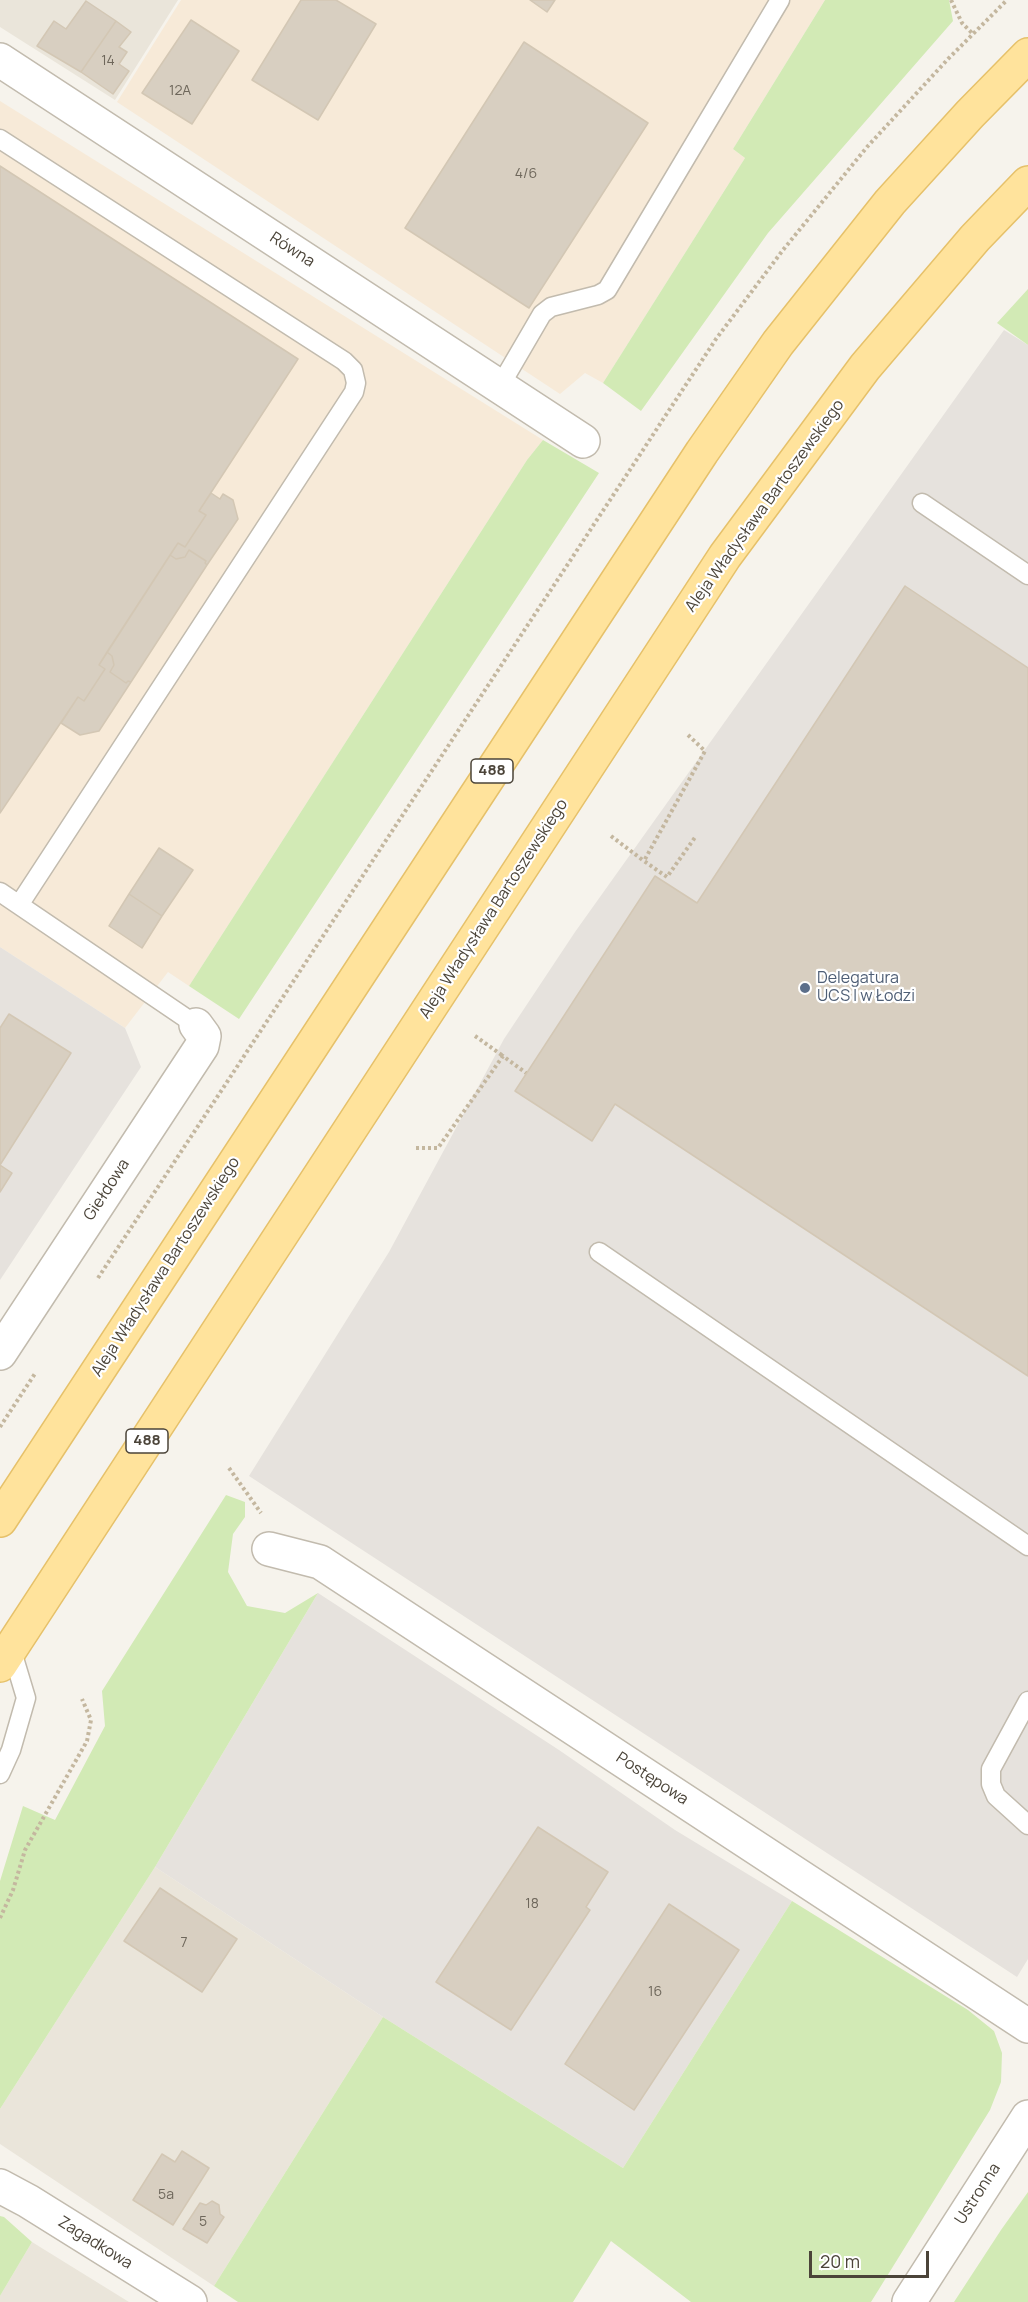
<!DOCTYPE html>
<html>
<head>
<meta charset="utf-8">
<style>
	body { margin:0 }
	#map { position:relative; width:1028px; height:2302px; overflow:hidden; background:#f6f3ec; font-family:Manrope,sans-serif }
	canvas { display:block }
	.scale { position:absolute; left:809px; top:2251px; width:120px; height:27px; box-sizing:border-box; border:3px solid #4b4439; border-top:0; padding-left:8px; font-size:18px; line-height:21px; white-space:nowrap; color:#4b4439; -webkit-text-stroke:4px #fff; paint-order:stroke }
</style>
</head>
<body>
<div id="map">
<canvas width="1028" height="2302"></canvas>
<div class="scale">20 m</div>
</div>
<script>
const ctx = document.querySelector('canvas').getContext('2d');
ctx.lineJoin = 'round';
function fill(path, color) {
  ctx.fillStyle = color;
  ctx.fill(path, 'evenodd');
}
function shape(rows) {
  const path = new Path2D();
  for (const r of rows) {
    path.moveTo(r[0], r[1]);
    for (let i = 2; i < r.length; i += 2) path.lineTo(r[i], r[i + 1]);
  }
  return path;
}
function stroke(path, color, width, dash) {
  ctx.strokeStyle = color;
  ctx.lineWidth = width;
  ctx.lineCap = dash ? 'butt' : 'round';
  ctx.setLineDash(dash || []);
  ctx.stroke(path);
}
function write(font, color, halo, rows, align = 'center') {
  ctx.font = font + ' Manrope,sans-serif';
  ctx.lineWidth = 4.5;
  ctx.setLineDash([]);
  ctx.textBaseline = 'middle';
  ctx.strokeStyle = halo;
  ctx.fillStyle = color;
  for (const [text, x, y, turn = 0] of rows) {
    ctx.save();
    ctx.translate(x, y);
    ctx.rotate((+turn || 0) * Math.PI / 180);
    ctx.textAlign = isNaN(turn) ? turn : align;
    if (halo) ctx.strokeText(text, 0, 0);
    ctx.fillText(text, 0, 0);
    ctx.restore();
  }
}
fill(shape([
	[0,0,178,0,115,100,0,27],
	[155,1867,383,2017,214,2286,0,2144,0,2109],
	[32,2242,129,2302,0,2302,0,2296]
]), '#eae5da');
fill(shape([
	[181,0,825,0,733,149,745,158,603,383,585,373,560,394,117,102],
	[0,101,543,440,527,460,189,986,168,972,125,1028,0,947]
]), '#f7ead8');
fill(shape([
	[1004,330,1028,345,1028,1959,1017,1977,249,1476,389,1252,504,1039,575,932],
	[0,947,125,1028,141,1067,0,1280],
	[318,1593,559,1750,675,1830,792,1901,623,2168,383,2017,155,1867]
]), '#e6e2dd');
fill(shape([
	[825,0,949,0,953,21,768,233,641,411,603,383,745,158,733,149],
	[1028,289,1028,345,997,323],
	[543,440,599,473,239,1019,189,986,527,460],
	[226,1495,245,1502,245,1517,233,1534,228,1572,247,1606,285,1613,318,1593,155,1867,0,2109,0,1881,23,1806,55,1820,105,1726,102,1691],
	[792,1901,968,2010,994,2031,1002,2053,1001,2082,990,2110,871,2302,691,2302,611,2241,573,2302,238,2302,214,2286,383,2017,623,2168],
	[1028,2192,1028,2302,954,2302,1001,2230],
	[0,2216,4,2217,32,2242,0,2296]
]), '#d2eab5');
const building = shape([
	[301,0,336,0,376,24,318,120,252,80,301,0],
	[530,0,555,0,547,12,530,0],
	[86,1,116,21,81,72,37,46,54,21,66,29,86,1],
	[191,20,239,51,192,124,142,93,191,20],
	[116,21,131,32,119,47,127,52,119,64,129,71,113,94,81,72,116,21],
	[524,42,648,123,529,308,405,228,524,42],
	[0,166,298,359,199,511,206,515,185,547,178,543,99,665,105,669,84,701,78,697,0,813,0,166],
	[211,493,220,499,223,494,233,500,238,519,207,565,205,563,206,561,189,550,185,557,176,559,170,555,178,543,185,547,206,515,199,511,211,493],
	[189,550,206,561,205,563,207,565,131,682,128,681,126,683,110,672,114,665,112,656,107,652,170,555,176,559,185,557,189,550],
	[905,586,1028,668,1028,1376,615,1104,592,1141,515,1091,655,876,697,903,905,586],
	[107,652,112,656,114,665,110,672,126,683,128,681,131,682,99,731,80,735,61,723,78,697,84,701,105,669,99,665,107,652],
	[159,848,193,870,162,916,129,894,159,848],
	[129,894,162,916,142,948,109,926,129,894],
	[9,1014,71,1053,0,1165,0,1028,9,1014],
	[0,1165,12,1173,0,1192,0,1165],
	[538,1827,608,1872,586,1907,590,1910,511,2030,436,1982,538,1827],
	[160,1888,237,1939,202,1992,124,1941,160,1888],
	[669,1904,739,1950,634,2110,565,2064,669,1904],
	[182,2151,209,2168,173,2225,133,2200,162,2154,175,2162,182,2151],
	[212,2201,219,2205,220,2214,224,2217,207,2243,183,2229,200,2203,206,2205,212,2201]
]);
fill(building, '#d8cfc1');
stroke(building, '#d3c7b4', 1.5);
const service = shape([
	[0,139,344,361,353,370,356,383,354,392,19,905],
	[500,386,542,314,551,307,598,295,607,290,780,0],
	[922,503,1028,575],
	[0,892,196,1025],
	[599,1252,1028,1546],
	[1028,1701,991,1769,991,1784,996,1796,1028,1825],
	[0,1774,11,1750,26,1698,11,1648]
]);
const minor = shape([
	[0,60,583,441],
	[0,1353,202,1046,204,1036,196,1025],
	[269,1549,320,1562,1028,2026],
	[0,2186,28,2201,190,2302]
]);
const tertiary = shape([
	[909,2302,1028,2117]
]);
const primary = shape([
	[0,1520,702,452,778,343,890,202,970,114,1028,55],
	[0,1665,725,556,865,367,975,238,1028,183]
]);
stroke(service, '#c2bbae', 21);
stroke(minor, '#c2bbae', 36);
stroke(tertiary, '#c2bbae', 36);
stroke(primary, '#e6c16a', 36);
stroke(shape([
	[951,0,962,23,973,34],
	[688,735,705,751,644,861,667,877,696,836],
	[611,836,644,861],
	[475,1036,503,1056],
	[416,1148,438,1148,503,1056,526,1073],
	[98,1278,716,339,783,250,867,147,948,59,1007,0],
	[0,1427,36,1372],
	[229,1468,261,1513],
	[0,1918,13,1890,25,1850,87,1741,91,1720,82,1699]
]), '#c4b79f', 4, [3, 3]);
stroke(service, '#fff', 18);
stroke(minor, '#fff', 33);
stroke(tertiary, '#fff', 33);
stroke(primary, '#ffe39c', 33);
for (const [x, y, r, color] of [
	[805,988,6,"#5c6f8a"]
]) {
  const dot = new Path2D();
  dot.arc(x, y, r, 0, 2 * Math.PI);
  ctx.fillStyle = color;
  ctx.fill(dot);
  stroke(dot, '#fff', 2);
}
write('14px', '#6e675b', null, [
	["14",108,61],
	["12A",180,91],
	["4/6",526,174],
	["18",532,1904],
	["7",184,1943],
	["16",655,1992],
	["5a",166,2195],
	["5",203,2222]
]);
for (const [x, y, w] of [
	[492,771,42],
	[147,1441,42]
]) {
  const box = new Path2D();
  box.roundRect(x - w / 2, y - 12, w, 24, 4.5);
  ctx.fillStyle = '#fff';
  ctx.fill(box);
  stroke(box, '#4b4439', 1.5);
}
write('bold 15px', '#4b4439', null, [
	["488",492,771],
	["488",147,1441]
]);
write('16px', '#4b4439', '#fff', [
	["Równa",292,250,33],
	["Aleja Władysława Bartoszewskiego",765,506,-54],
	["Aleja Władysława Bartoszewskiego",494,909,-57],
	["Giełdowa",107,1190,-57],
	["Aleja Władysława Bartoszewskiego",166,1267,-57],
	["Postępowa",652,1779,33],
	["Ustronna",978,2194,-57],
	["Zagadkowa",95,2243,32]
]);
write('16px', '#4e5e75', '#fff', [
	["Delegatura",817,979],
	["UCS I w Łodzi",817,997]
], 'left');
</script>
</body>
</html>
